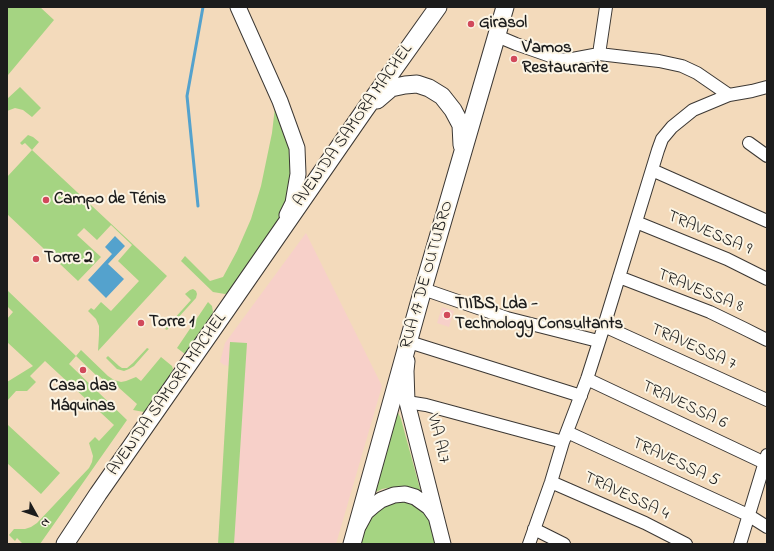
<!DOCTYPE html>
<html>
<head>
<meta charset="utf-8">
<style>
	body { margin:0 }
	#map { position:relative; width:774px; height:551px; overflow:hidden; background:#f3dabb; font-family:"Indie Flower",sans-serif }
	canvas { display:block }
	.frame { position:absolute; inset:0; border:8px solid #1c1c1c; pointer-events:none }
	.north { position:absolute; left:16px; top:495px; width:40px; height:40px; -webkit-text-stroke:3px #fcf5e5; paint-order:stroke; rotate:130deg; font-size:11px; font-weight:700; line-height:16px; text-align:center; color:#1c1c1c }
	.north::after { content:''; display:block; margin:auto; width:14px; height:18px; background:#1c1c1c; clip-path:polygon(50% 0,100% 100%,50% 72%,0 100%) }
</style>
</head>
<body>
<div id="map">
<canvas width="774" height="551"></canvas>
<div class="frame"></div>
<div class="north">N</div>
</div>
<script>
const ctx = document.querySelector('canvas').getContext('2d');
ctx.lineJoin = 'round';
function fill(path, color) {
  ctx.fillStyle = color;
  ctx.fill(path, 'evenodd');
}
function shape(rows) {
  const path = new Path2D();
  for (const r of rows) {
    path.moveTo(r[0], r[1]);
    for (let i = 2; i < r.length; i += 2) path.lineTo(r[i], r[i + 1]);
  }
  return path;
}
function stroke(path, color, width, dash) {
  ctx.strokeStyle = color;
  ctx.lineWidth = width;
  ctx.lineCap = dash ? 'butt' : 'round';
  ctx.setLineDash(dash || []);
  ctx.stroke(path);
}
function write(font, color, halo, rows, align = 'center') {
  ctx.font = font + ' "Indie Flower",sans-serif';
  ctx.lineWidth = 4;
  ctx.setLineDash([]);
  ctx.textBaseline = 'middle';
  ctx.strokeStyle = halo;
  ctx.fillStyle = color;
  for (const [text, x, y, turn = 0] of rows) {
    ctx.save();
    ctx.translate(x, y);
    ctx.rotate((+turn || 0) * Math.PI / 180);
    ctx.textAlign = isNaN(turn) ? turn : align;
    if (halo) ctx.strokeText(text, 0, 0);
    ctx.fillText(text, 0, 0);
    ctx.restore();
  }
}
fill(shape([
	[306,233,382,386,336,544,218,544,229,366,224,365,220,362,225,343],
	[442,307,454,311,449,327,437,323]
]), '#f7d0c9');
fill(shape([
	[7,7,40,7,54,20,8,75,7,74],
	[20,87,41,108,32,117,23,110,15,108,7,111,7,99],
	[275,107,287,134,291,159,289,190,280,220,230,293,225,294,213,292,181,261,185,256,210,281,223,277,237,251,251,219,261,186,272,133],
	[28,135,33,137,39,142,32,150,167,276,98,351,99,335,99,326,96,319,88,311,91,308,94,310,101,302,111,311,139,281,118,261,132,245,111,225,97,240,84,228,77,235,101,257,78,281,7,214,7,177,32,150,25,143,22,145,20,143],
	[193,289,196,291,197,294,196,298,167,330,165,329,191,300,185,294,190,290],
	[7,290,76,356,81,350,108,376,114,380,121,382,126,381,136,377,141,381,161,357,172,366,173,369,172,372,144,412,133,410,137,404,118,387,115,390,99,376,98,377,76,356,69,364,127,420,40,544,23,544,17,538,15,541,9,535,14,529,25,529,31,527,37,523,89,468,92,462,93,456,89,443,95,437,99,441,114,425,45,361,30,376,36,382,27,391,16,391,7,401,7,382,33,366,7,342,7,319,13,312,7,306],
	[208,302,212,306,213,312,212,315,185,354,177,348],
	[230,342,247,343,234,544,218,544],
	[147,348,149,349,134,366,129,369,124,371,117,369,106,358,108,356,119,366,122,368,127,368,133,363],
	[396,408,401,419,422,496,406,489,394,487,382,489,370,495],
	[8,425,60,473,41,494,7,463],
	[411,500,429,513,439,544,360,544,365,527,371,515,389,501]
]), '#a5d482');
fill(shape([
	[115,236,125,246,108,264,124,279,106,298,88,280,112,254,105,247]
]), '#54a2cd');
stroke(shape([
	[198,206,187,96,203,7]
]), '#54a2cd', 3);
const minor = shape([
	[497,36,516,44,559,59,567,60,599,54,659,61,682,66,697,73,729,95],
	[599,54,606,7],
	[749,143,767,156],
	[652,170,767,221],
	[636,222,727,259,767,279],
	[619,277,710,312,745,329,767,340],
	[423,289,507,318,598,341],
	[604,326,767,400],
	[409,342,581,396],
	[587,379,767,464],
	[407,402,426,405,563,442],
	[567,432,748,515,767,527],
	[551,482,645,523,686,544],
	[534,529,564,544],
	[529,544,551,482,563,442,587,379,604,326,658,150,662,139,672,127,693,110,729,95,752,91,767,87],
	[740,544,767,455]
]);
const tertiary = shape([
	[238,7,280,101,297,148,298,174,293,203,287,215],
	[407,361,406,371,407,402,443,544],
	[359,525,366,512,373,506,381,500,394,495,405,494,415,497,429,507,436,517]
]);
const secondary = shape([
	[377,100,391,88,405,85,417,84,429,88,442,96,453,110,461,125,462,145],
	[65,544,98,494,227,309,364,111,438,7],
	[352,544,423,289,505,7]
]);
stroke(minor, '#3c3834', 14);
stroke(tertiary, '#3c3834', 17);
stroke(secondary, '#3c3834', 19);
stroke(minor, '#fff', 12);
stroke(tertiary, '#fff', 15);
stroke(secondary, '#fff', 17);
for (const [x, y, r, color] of [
	[471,24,4,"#d1495b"],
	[514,59,4,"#d1495b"],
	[46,200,4,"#d1495b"],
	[36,259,4,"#d1495b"],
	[447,315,4,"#d1495b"],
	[141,323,4,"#d1495b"],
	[83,370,4,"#d1495b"]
]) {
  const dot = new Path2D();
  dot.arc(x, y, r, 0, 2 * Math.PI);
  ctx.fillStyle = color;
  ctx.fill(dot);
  stroke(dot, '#fcf5e5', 1.5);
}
write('bold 17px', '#1c1c1c', '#fcf5e5', [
	["Girasol",479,24],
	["V'amos",522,49],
	["Restaurante",522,69],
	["Campo de Ténis",54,200],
	["Torre 2",44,259],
	["TIIBS, Lda -",455,305],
	["Technology Consultants",455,325],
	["Torre 1",149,323],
	["Casa das",83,387,"center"],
	["Máquinas",83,407,"center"]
], 'left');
write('17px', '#1c1c1c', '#fcf5e5', [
	["AVENIDA SAMORA MACHEL",354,126,-55],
	["TRAVESSA 9",709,234,23],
	["RUA 17 DE OUTUBRO",428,275,-74],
	["TRAVESSA 8",700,292,22],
	["TRAVESSA 7",693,348,24],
	["AVENIDA SAMORA MACHEL",168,395,-55],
	["TRAVESSA 6",684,406,25],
	["VIA AL7",437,439,76],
	["TRAVESSA 5",675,463,25],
	["TRAVESSA 4",626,497,25]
]);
</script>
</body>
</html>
